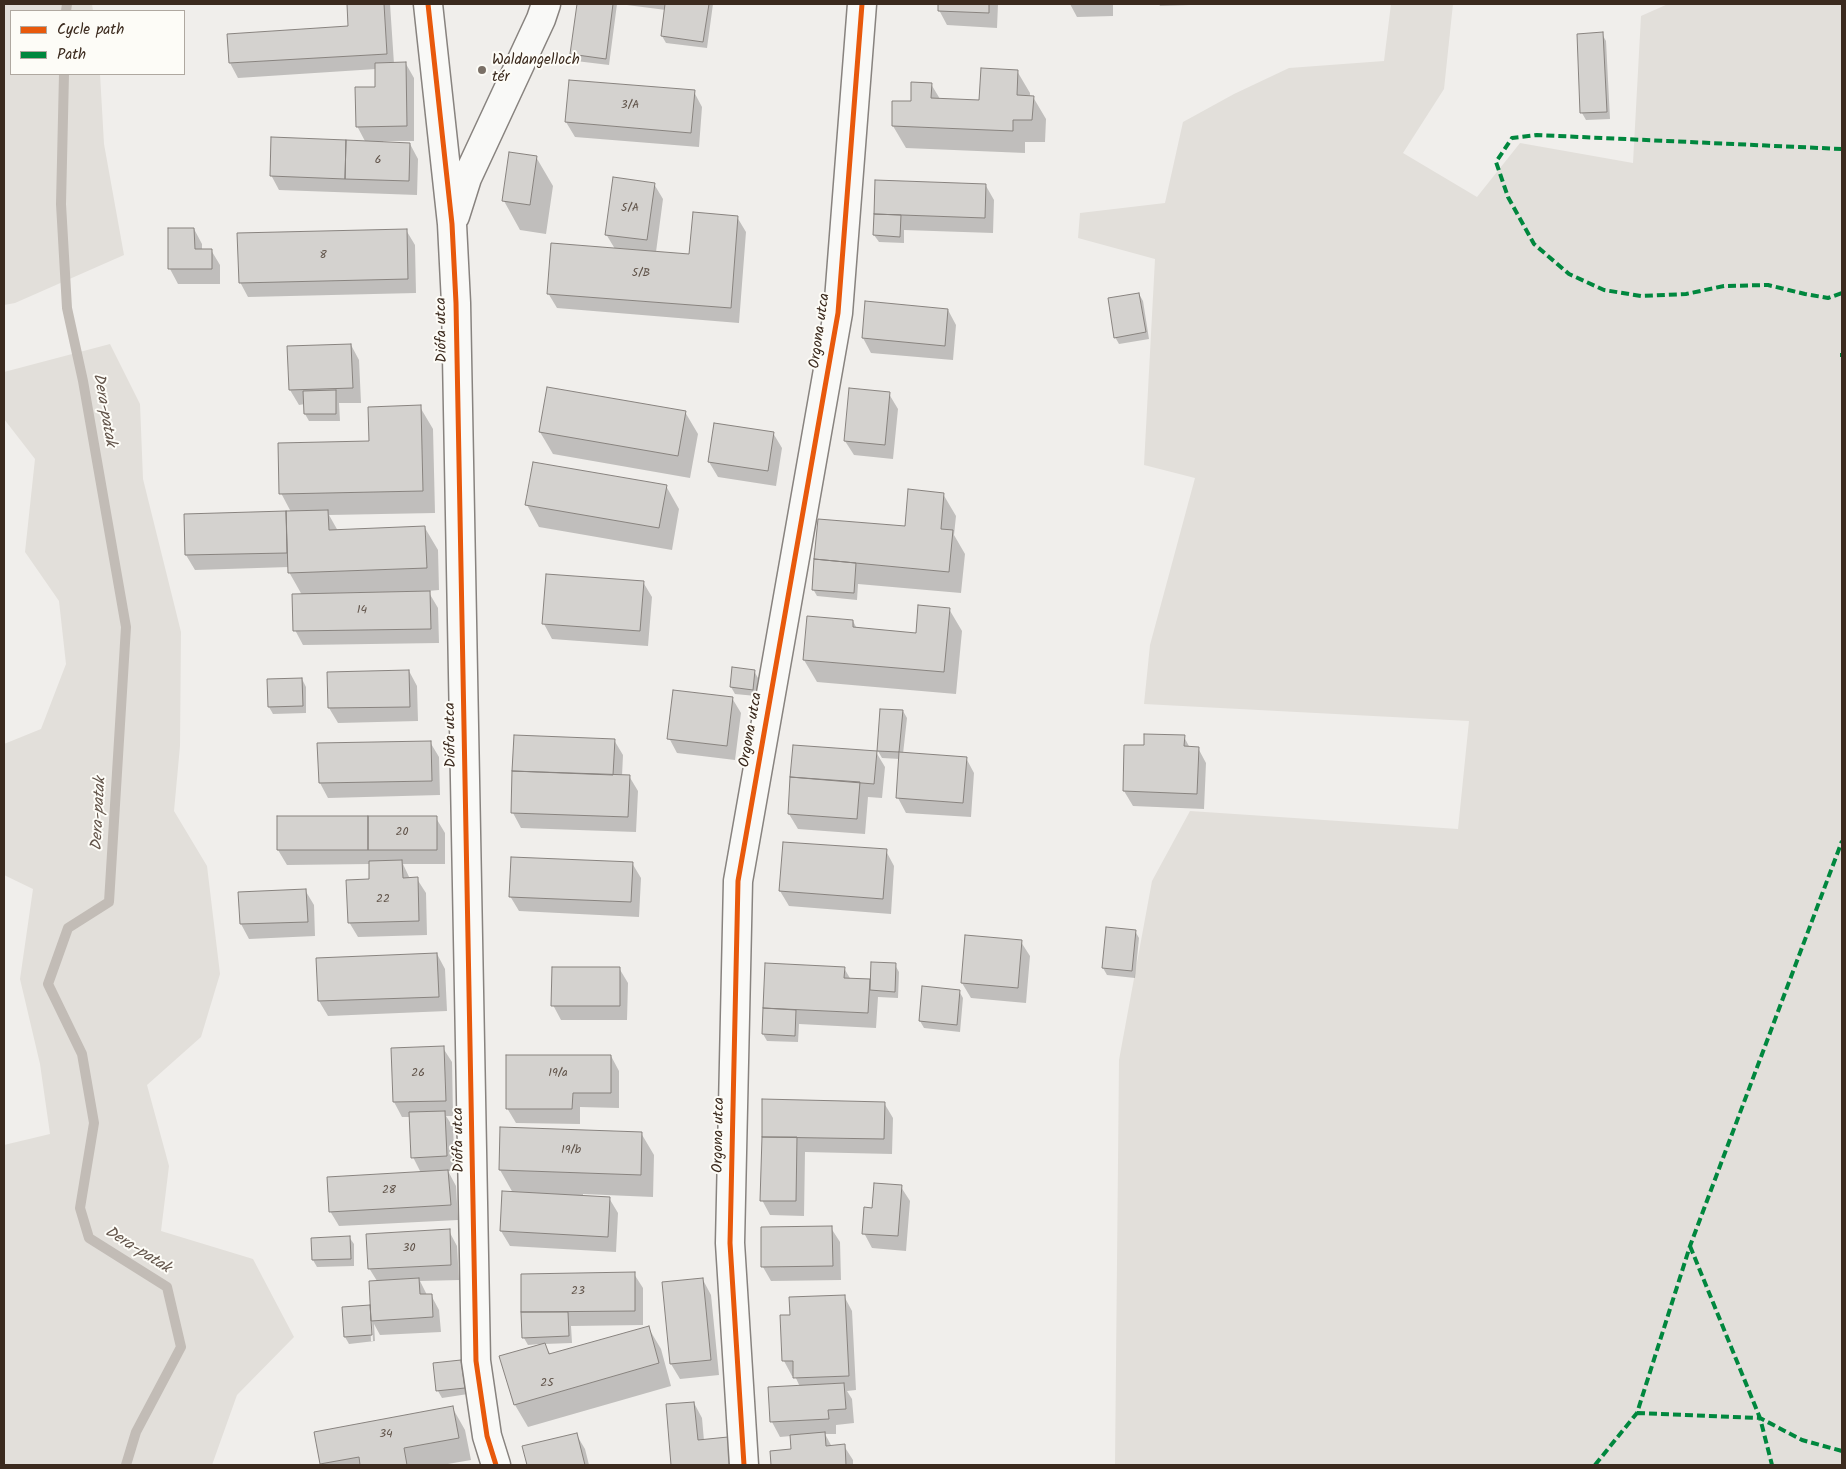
<!DOCTYPE html>
<html>
<head>
<meta charset="utf-8">
<style>
	body { margin:0 }
	#map { position:relative; width:1846px; height:1469px; overflow:hidden; background:#f0eeeb; font-family:Kalam,sans-serif }
	canvas { display:block }
	.frame { position:absolute; inset:0; border:5px solid #3b2a1e; pointer-events:none }
	.legend { position:absolute; left:10px; top:10px; width:175px; height:65px; box-sizing:border-box; background:#fdfcf7; border:1px solid #afa8a0; margin:0; padding:6px 9px; list-style:none; font-size:15px; color:#3b2a1e }
	.legend li { display:flex; align-items:center; gap:10px; height:25px }
	.legend b { width:25px; border:1px solid #afa8a0 }
</style>
</head>
<body>
<div id="map">
<canvas width="1846" height="1469"></canvas>
<div class="frame"></div>
<ul class="legend">
<li><b style="height:6px;background:#e8590c"></b>Cycle path</li>
<li><b style="height:6px;background:#00873e"></b>Path</li>
</ul>
</div>
<script>
const ctx = document.querySelector('canvas').getContext('2d');
ctx.lineJoin = 'round';
function fill(path, color) {
  ctx.fillStyle = color;
  ctx.fill(path, 'evenodd');
}
function shape(rows) {
  const path = new Path2D();
  for (const r of rows) {
    path.moveTo(r[0], r[1]);
    for (let i = 2; i < r.length; i += 2) path.lineTo(r[i], r[i + 1]);
  }
  return path;
}
function stroke(path, color, width, dash) {
  ctx.strokeStyle = color;
  ctx.lineWidth = width;
  ctx.lineCap = dash ? 'butt' : 'round';
  ctx.setLineDash(dash || []);
  ctx.stroke(path);
}
function write(font, color, halo, rows, align = 'center') {
  ctx.font = font + ' Kalam,sans-serif';
  ctx.lineWidth = 4;
  ctx.setLineDash([]);
  ctx.textBaseline = 'middle';
  ctx.strokeStyle = halo;
  ctx.fillStyle = color;
  for (const [text, x, y, turn = 0] of rows) {
    ctx.save();
    ctx.translate(x, y);
    ctx.rotate((+turn || 0) * Math.PI / 180);
    ctx.textAlign = isNaN(turn) ? turn : align;
    if (halo) ctx.strokeText(text, 0, 0);
    ctx.fillText(text, 0, 0);
    ctx.restore();
  }
}
fill(shape([
	[4,4,92,4,93,11,11,11,11,74,100,74,104,144,124,255,15,303,4,305],
	[1391,4,1453,4,1444,89,1403,153,1477,197,1520,143,1633,163,1641,16,1668,4,1842,4,1842,1465,1115,1465,1119,1060,1152,881,1190,811,1458,829,1469,721,1144,704,1150,645,1195,478,1144,465,1155,259,1078,238,1080,213,1165,203,1183,122,1234,94,1289,68,1384,61],
	[110,344,140,404,143,479,181,632,180,746,174,811,207,866,220,974,201,1037,147,1085,169,1166,161,1231,253,1259,294,1337,237,1395,212,1465,4,1465,4,1145,50,1134,40,1064,20,979,33,889,4,875,4,744,41,729,66,664,59,601,25,552,35,459,4,419,4,372]
]), '#e2dfda');
fill(shape([
	[348,4,390,4,394,64,406,64,414,78,414,141,383,141,383,143,410,144,418,159,417,195,279,190,271,175,366,143,357,126,376,88,376,69,238,78,230,63,349,28],
	[578,4,617,4,609,65,576,61,572,54],
	[619,4,713,4,707,48,666,43,662,36,666,10],
	[939,4,998,4,997,28,947,25,939,10],
	[1070,4,1113,4,1113,16,1077,17],
	[1159,4,1219,4,1160,6],
	[1602,34,1606,41,1610,119,1586,120,1582,113],
	[1017,71,1030,93,1030,97,1033,97,1046,119,1045,142,1025,142,1025,153,906,148,893,126,893,102,912,103,931,84,940,99,981,101],
	[694,92,702,107,699,147,575,137,566,122],
	[536,157,553,186,546,234,520,230,504,201],
	[876,182,986,186,994,200,993,233,904,230,904,243,879,242,874,235],
	[654,184,663,199,656,252,690,255,737,217,746,232,739,323,557,308,548,293,615,249,606,234],
	[169,229,194,229,202,244,202,250,211,250,220,265,220,284,178,284,170,269],
	[406,230,415,245,416,293,248,297,240,282],
	[1139,294,1143,301,1149,339,1119,344,1115,337],
	[866,302,948,310,956,325,953,360,871,353,863,338],
	[351,345,359,360,361,403,339,403,340,421,309,421,305,414,305,404,299,405,290,390],
	[889,394,898,409,893,459,854,455,845,441],
	[420,407,433,429,435,513,329,515,338,531,425,528,438,550,439,590,428,591,438,608,439,643,303,645,295,630,302,595,289,572,289,567,195,570,186,555,185,516,291,512,281,493,370,442],
	[685,412,698,434,690,478,553,454,540,432],
	[773,433,782,448,776,486,718,477,709,462],
	[666,486,679,509,672,550,539,527,527,505],
	[943,494,956,516,954,535,965,554,961,593,858,584,857,600,817,596,813,589,906,528],
	[643,582,652,597,648,646,552,639,544,624],
	[949,609,962,631,956,694,817,682,804,660,853,621,857,629,917,634],
	[409,671,417,686,418,721,338,723,329,708],
	[754,671,758,678,756,696,735,694,731,687],
	[302,679,306,687,306,713,273,714,269,707],
	[732,698,741,713,735,760,677,753,669,738],
	[903,711,907,718,903,754,966,758,974,773,971,817,906,813,898,798,900,759,882,758,878,751],
	[1184,737,1190,748,1198,748,1206,763,1204,809,1133,806,1124,791,1145,747],
	[614,740,623,755,622,776,629,776,638,791,636,832,521,828,513,813],
	[430,742,439,757,440,795,328,798,320,783],
	[794,746,876,752,885,767,882,798,868,797,865,834,798,829,789,814],
	[436,818,445,833,445,864,403,864,410,879,417,879,426,893,427,935,358,937,349,922,371,880,370,864,287,865,278,850],
	[784,843,886,851,894,866,891,914,789,906,780,891],
	[632,863,641,878,639,917,519,911,510,896],
	[305,890,314,905,315,936,249,939,241,924,239,893],
	[1135,931,1139,938,1135,978,1107,975,1103,968],
	[1021,942,1030,956,1026,1003,971,998,962,983],
	[437,954,445,969,447,1011,328,1016,319,1001],
	[766,964,844,968,851,980,870,981,871,984,895,965,899,972,898,998,878,997,876,1028,799,1024,798,1042,767,1041,763,1034],
	[619,968,628,983,627,1020,561,1020,553,1005],
	[923,988,959,991,963,998,960,1032,924,1028,920,1021],
	[443,1048,452,1062,453,1116,446,1116,453,1127,455,1171,448,1171,456,1186,458,1220,339,1226,330,1211,421,1173,413,1157,411,1117,402,1117,394,1102,392,1049],
	[611,1056,619,1071,619,1108,580,1107,580,1124,516,1123,507,1108],
	[763,1100,884,1103,893,1118,892,1154,805,1152,804,1216,770,1215,762,1200],
	[641,1133,654,1155,653,1197,583,1194,583,1197,609,1198,618,1213,616,1252,510,1246,501,1231,513,1193,500,1170],
	[901,1187,910,1201,906,1251,872,1248,864,1233,873,1209],
	[831,1228,840,1242,841,1280,771,1281,763,1267],
	[449,1231,457,1246,459,1280,420,1281,427,1295,431,1295,439,1310,441,1332,380,1335,374,1324,375,1341,349,1344,345,1337,343,1308,371,1306,377,1281,369,1268],
	[370,1318,372,1321,373,1341,371,1341],
	[349,1237,354,1244,354,1266,317,1267,313,1260,312,1239],
	[634,1274,643,1288,643,1325,571,1326,572,1343,544,1344,551,1355,648,1327,661,1349,671,1386,528,1427,515,1405,501,1357,540,1344,528,1345,524,1338,522,1275],
	[703,1280,711,1295,719,1375,680,1379,671,1364],
	[844,1296,852,1311,856,1390,847,1391,852,1399,854,1423,836,1425,836,1434,825,1434,832,1447,844,1446,853,1460,853,1465,772,1465,772,1452,792,1450,791,1436,780,1437,772,1422,800,1387,795,1376,792,1376,784,1361,782,1316,791,1316],
	[460,1362,464,1369,468,1394,442,1398,438,1391],
	[694,1403,702,1418,704,1441,728,1438,736,1453,737,1465,673,1465,667,1405],
	[452,1407,465,1430,471,1460,442,1465,322,1465,321,1464],
	[576,1434,585,1449,589,1465,528,1465,523,1447]
]), '#0003');
stroke(shape([
	[66,11,67,4],
	[64,74,61,204,67,308,83,381,126,627,109,902,68,928,48,984,82,1054,94,1123,80,1208,89,1238,167,1287,181,1347,136,1432,126,1465]
]), '#c2bcb6', 10);
const building = shape([
	[347,4,384,4,387,54,229,63,227,34,348,26,347,4],
	[577,4,613,4,606,59,570,54,577,4],
	[665,4,709,4,703,42,661,36,665,4],
	[938,4,989,4,989,13,938,11,938,4],
	[1603,32,1607,112,1580,113,1577,34,1603,32],
	[406,62,407,126,356,127,355,87,375,87,375,63,406,62],
	[981,68,1018,70,1017,95,1034,96,1032,120,1013,120,1013,131,892,126,892,101,911,101,911,82,932,83,931,98,979,100,981,68],
	[569,80,695,90,691,133,565,122,569,80],
	[271,137,346,140,345,179,270,176,271,137],
	[346,140,410,143,409,181,345,179,346,140],
	[509,152,537,156,530,205,502,201,509,152],
	[613,177,655,183,647,240,605,235,613,177],
	[875,180,986,184,985,218,874,214,875,180],
	[693,212,738,216,731,308,547,294,551,243,689,254,693,212],
	[874,214,901,215,900,237,873,235,874,214],
	[168,228,194,228,195,249,212,249,212,269,168,269,168,228],
	[407,229,408,279,239,283,237,233,407,229],
	[1139,293,1146,332,1114,338,1108,298,1139,293],
	[865,301,948,309,945,346,862,338,865,301],
	[351,344,353,388,289,390,287,346,351,344],
	[547,387,686,411,678,456,539,432,547,387],
	[849,388,890,392,885,445,844,441,849,388],
	[336,390,336,414,304,414,303,391,336,390],
	[421,405,423,491,279,494,278,443,369,441,368,407,421,405],
	[714,423,774,432,768,471,708,462,714,423],
	[533,462,667,485,659,528,525,505,533,462],
	[908,489,944,493,941,529,953,530,949,572,814,559,818,519,905,526,908,489],
	[328,510,329,530,425,526,427,568,288,573,286,511,328,510],
	[286,511,287,553,185,555,184,514,286,511],
	[814,559,856,563,854,593,812,590,814,559],
	[546,574,644,581,640,631,542,624,546,574],
	[430,591,431,629,293,631,292,594,430,591],
	[918,605,950,608,944,672,803,660,807,616,853,620,853,627,916,633,918,605],
	[732,667,755,670,753,690,730,687,732,667],
	[409,670,410,707,328,708,327,672,409,670],
	[302,678,303,706,268,707,267,679,302,678],
	[673,690,733,697,727,746,667,739,673,690],
	[880,709,903,710,899,752,877,751,880,709],
	[1144,734,1185,735,1184,746,1199,747,1197,794,1123,791,1124,745,1144,745,1144,734],
	[514,735,615,739,613,775,512,771,514,735],
	[431,741,432,781,319,783,317,743,431,741],
	[793,745,877,751,874,784,790,777,793,745],
	[899,752,967,757,963,803,896,798,899,752],
	[512,771,630,775,628,817,511,813,512,771],
	[790,777,860,782,857,819,788,814,790,777],
	[277,816,368,816,368,850,277,850,277,816],
	[368,816,437,816,437,850,368,850,368,816],
	[783,842,887,849,883,899,779,891,783,842],
	[511,857,633,862,631,902,509,897,511,857],
	[402,860,403,878,418,877,419,921,348,923,346,880,369,879,369,861,402,860],
	[306,889,308,922,240,924,238,892,306,889],
	[1106,927,1136,930,1132,971,1102,968,1106,927],
	[965,935,1022,940,1018,988,961,983,965,935],
	[437,953,439,997,318,1001,316,958,437,953],
	[871,962,896,963,895,992,870,990,871,962],
	[765,963,845,967,844,978,870,979,868,1013,763,1008,765,963],
	[552,967,620,967,620,1006,551,1006,552,967],
	[922,986,960,990,957,1025,919,1021,922,986],
	[763,1008,796,1010,795,1036,762,1034,763,1008],
	[444,1046,446,1101,393,1102,391,1048,444,1046],
	[506,1055,611,1055,611,1093,573,1093,572,1109,506,1109,506,1055],
	[762,1099,885,1102,884,1139,762,1137,762,1099],
	[445,1111,447,1156,411,1158,409,1112,445,1111],
	[500,1127,642,1132,641,1175,499,1170,500,1127],
	[762,1137,797,1137,796,1201,760,1201,762,1137],
	[448,1170,451,1205,329,1212,327,1177,448,1170],
	[874,1183,902,1185,898,1236,862,1234,864,1207,872,1208,874,1183],
	[502,1191,610,1197,608,1237,500,1231,502,1191],
	[832,1226,833,1266,761,1267,761,1227,832,1226],
	[450,1229,451,1265,368,1269,366,1234,450,1229],
	[350,1236,351,1259,312,1260,311,1238,350,1236],
	[635,1272,635,1311,521,1312,521,1274,635,1272],
	[419,1278,420,1294,432,1294,433,1317,371,1321,369,1281,419,1278],
	[703,1278,711,1360,670,1364,662,1282,703,1278],
	[845,1295,849,1376,793,1378,793,1361,782,1361,780,1315,790,1315,789,1297,845,1295],
	[370,1305,372,1335,344,1337,342,1307,370,1305],
	[521,1312,568,1312,569,1336,522,1338,521,1312],
	[649,1326,659,1363,514,1405,499,1356,545,1343,549,1354,649,1326],
	[461,1360,465,1388,436,1391,433,1363,461,1360],
	[844,1383,846,1409,828,1410,829,1419,770,1422,768,1387,844,1383],
	[694,1402,698,1440,728,1437,731,1465,671,1465,666,1404,694,1402],
	[453,1406,459,1438,404,1448,407,1465,360,1465,359,1457,320,1464,314,1432,453,1406],
	[825,1432,826,1446,845,1444,846,1465,771,1465,770,1451,791,1449,790,1435,825,1432],
	[577,1433,585,1465,527,1465,522,1446,577,1433]
]);
fill(building, '#d4d2cf');
stroke(building, '#88837f', 1);
const minor = shape([
	[428,4,452,224,456,303,476,1361,487,1436,496,1465],
	[455,216,467,178,541,19,546,4],
	[744,1465,730,1243,738,881,838,313,862,4]
]);
stroke(minor, '#88837f', 31);
stroke(minor, '#f9f9f7', 28);
stroke(shape([
	[1842,149,1537,135,1512,138,1496,162,1508,197,1534,244,1569,274,1604,290,1641,296,1686,294,1724,286,1768,285,1805,294,1828,298,1842,293],
	[1842,353,1842,357],
	[1690,1246,1760,1418,1772,1465],
	[1637,1413,1760,1418,1802,1440,1842,1451],
	[1595,1465,1637,1413,1690,1246,1842,841]
]), '#00873e', 4, [8, 4]);
stroke(shape([
	[428,4,452,224,456,303,476,1361,487,1436,496,1465],
	[744,1465,730,1243,738,881,838,313,862,4]
]), '#e8590c', 5);
for (const [x, y, r, color] of [
	[482,70,5,"#7a6f66"]
]) {
  const dot = new Path2D();
  dot.arc(x, y, r, 0, 2 * Math.PI);
  ctx.fillStyle = color;
  ctx.fill(dot);
  stroke(dot, '#fdfcf7', 2);
}
write('12px', '#61544a', null, [
	["3/A",630,106],
	["6",378,161],
	["5/A",630,209],
	["8",323,256],
	["5/B",641,274],
	["14",362,611],
	["20",402,833],
	["22",383,900],
	["26",418,1074],
	["19/a",558,1074],
	["19/b",571,1151],
	["28",389,1191],
	["30",409,1249],
	["23",578,1292],
	["25",547,1384],
	["34",386,1435]
]);
write('15px', '#3b2a1e', '#fdfcf7', [
	["Waldangelloch",492,61],
	["tér",492,78]
], 'left');
write('15px', '#3b2a1e', '#fdfcf7', [
	["Diófa utca",443,330,-91],
	["Orgona utca",821,331,-82],
	["Orgona utca",752,730,-80],
	["Diófa utca",452,735,-91],
	["Orgona utca",720,1135,-89],
	["Diófa utca",460,1140,-91]
]);
write('italic 16px', '#63554b', '#fdfcf7', [
	["Dera-patak",103,410,80],
	["Dera-patak",100,814,-87],
	["Dera-patak",137,1251,32]
]);
</script>
</body>
</html>
